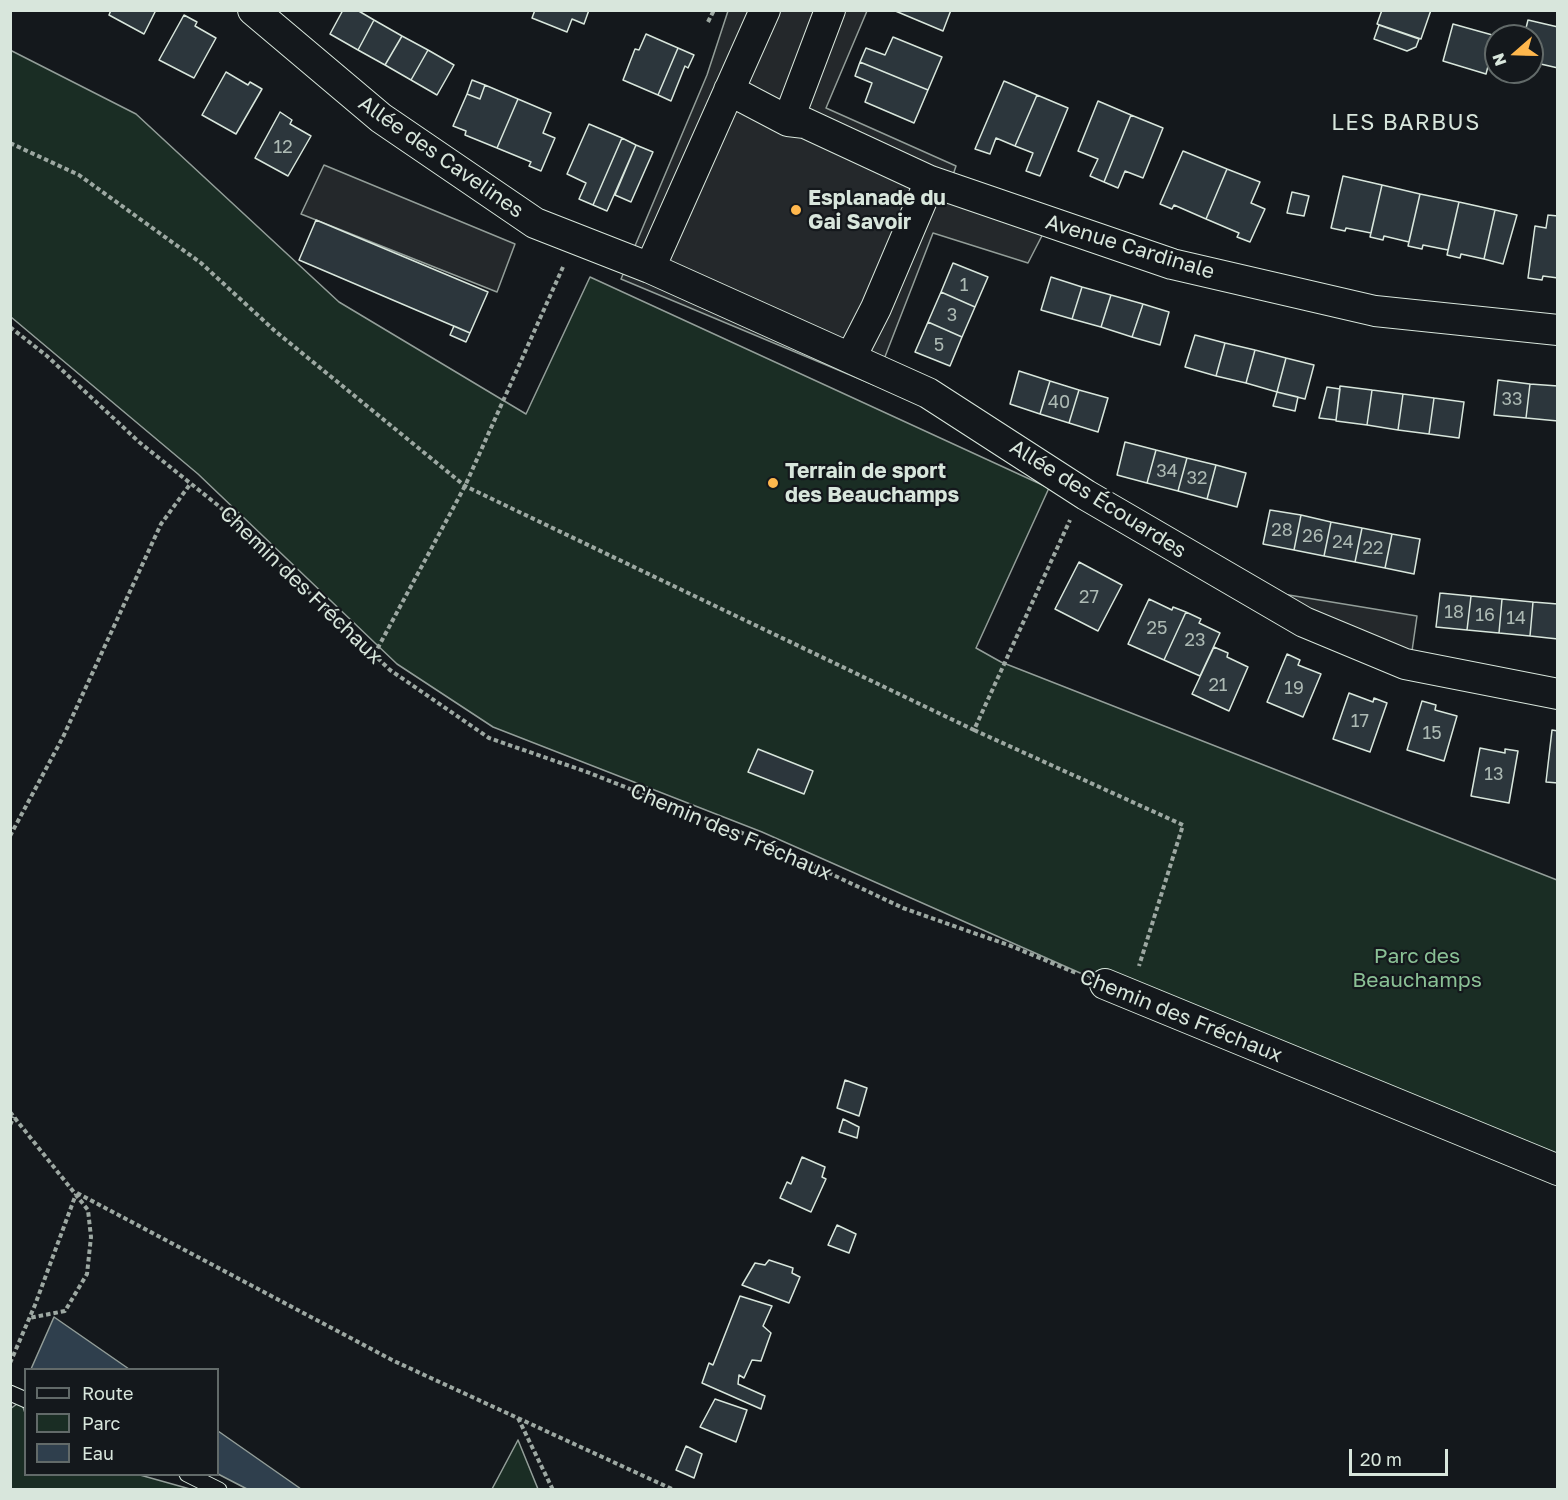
<!DOCTYPE html>
<html>
<head>
<meta charset="utf-8">
<style>
	body { margin:0 }
	#map { position:relative; width:1568px; height:1500px; overflow:hidden; background:#14181c; font-family:"Golos Text",sans-serif }
	canvas { display:block }
	.frame { position:absolute; inset:0; border:12px solid #d8e6dc; pointer-events:none }
	.legend { position:absolute; left:24px; top:1368px; width:195px; height:108px; box-sizing:border-box; background:#14181c; border:2px solid #626a69; margin:0; padding:8px 10px; list-style:none; font-size:18px; color:#d8e6dc }
	.legend li { display:flex; align-items:center; gap:12px; height:30px }
	.legend b { width:30px; border:2px solid #626a69 }
	.north { position:absolute; left:1484px; top:24px; width:60px; height:60px; box-sizing:border-box; background:#14181c; border:2px solid #626a69; border-radius:50%; rotate:250deg; font-size:16px; font-weight:700; line-height:24px; text-align:center; color:#d8e6dc }
	.north::after { content:''; display:block; margin:auto; width:21px; height:27px; background:#ffb74d; clip-path:polygon(50% 0,100% 100%,50% 72%,0 100%) }
	.scale { position:absolute; left:1349px; top:1449px; width:99px; height:27px; box-sizing:border-box; border:3px solid #d8e6dc; border-top:0; padding-left:8px; font-size:18px; line-height:21px; white-space:nowrap; color:#d8e6dc; -webkit-text-stroke:4px #14181c; paint-order:stroke }
</style>
</head>
<body>
<div id="map">
<canvas width="1568" height="1500"></canvas>
<div class="frame"></div>
<ul class="legend">
<li><b style="height:8px;background:#14181c"></b>Route</li>
<li><b style="height:16px;background:#1a2d24"></b>Parc</li>
<li><b style="height:16px;background:#2f3f4d"></b>Eau</li>
</ul>
<div class="north">N</div>
<div class="scale">20 m</div>
</div>
<script>
const ctx = document.querySelector('canvas').getContext('2d');
ctx.lineJoin = 'round';
function fill(path, color) {
  ctx.fillStyle = color;
  ctx.fill(path, 'evenodd');
}
function shape(rows) {
  const path = new Path2D();
  for (const r of rows) {
    path.moveTo(r[0], r[1]);
    for (let i = 2; i < r.length; i += 2) path.lineTo(r[i], r[i + 1]);
  }
  return path;
}
function stroke(path, color, width, dash) {
  ctx.strokeStyle = color;
  ctx.lineWidth = width;
  ctx.lineCap = dash ? 'butt' : 'round';
  ctx.setLineDash(dash || []);
  ctx.stroke(path);
}
function write(font, color, halo, rows, align = 'center') {
  ctx.font = font + ' "Golos Text",sans-serif';
  ctx.lineWidth = 4.5;
  ctx.setLineDash([]);
  ctx.textBaseline = 'middle';
  ctx.strokeStyle = halo;
  ctx.fillStyle = color;
  for (const [text, x, y, turn = 0] of rows) {
    ctx.save();
    ctx.translate(x, y);
    ctx.rotate((+turn || 0) * Math.PI / 180);
    ctx.textAlign = isNaN(turn) ? turn : align;
    if (halo) ctx.strokeText(text, 0, 0);
    ctx.fillText(text, 0, 0);
    ctx.restore();
  }
}
const green = shape([
	[10,50,136,114,339,302,526,414,590,277,1049,488,976,648,1001,662,1557,880,1557,1170,1105,984,762,832,493,727,397,664,198,474,11,317,10,50],
	[21,1401,25,1413,26,1474,140,1475,190,1489,11,1489,10,1409,21,1401],
	[518,1440,538,1489,492,1489,518,1440]
]);
fill(green, '#1a2d24');
stroke(green, '#939e99', 1.5);
const parking = shape([
	[728,11,867,11,826,108,956,166,949,187,1049,222,1028,263,933,233,874,385,621,279,707,75,728,11],
	[324,165,515,244,497,292,301,214,324,165],
	[1246,588,1417,616,1410,665,1246,588]
]);
fill(parking, '#24282b');
stroke(parking, '#939e99', 1.5);
const water = shape([
	[54,1317,129,1369,31,1369,54,1317],
	[218,1431,301,1489,247,1489,218,1474,218,1431]
]);
fill(water, '#2f3f4d');
stroke(water, '#939e99', 1.5);
const building = shape([
	[111,10,156,10,144,34,109,15,111,10],
	[343,10,357,10,374,20,358,50,330,34,343,10],
	[535,10,589,10,584,24,572,19,567,32,532,18,535,10],
	[893,10,951,10,943,31,893,10],
	[1382,10,1431,10,1421,39,1377,24,1382,10],
	[184,15,197,22,195,26,216,38,194,78,159,60,184,15],
	[374,20,402,36,385,65,358,50,374,20],
	[1528,20,1558,27,1558,68,1532,62,1532,36,1524,36,1528,20],
	[1453,24,1496,36,1486,74,1443,61,1453,24],
	[1379,25,1419,39,1416,47,1407,51,1374,39,1379,25],
	[646,34,678,48,658,95,623,80,635,49,639,50,646,34],
	[402,36,428,50,411,80,385,65,402,36],
	[893,37,942,57,928,90,860,62,866,48,885,55,893,37],
	[678,48,694,55,688,68,685,66,671,101,658,95,678,48],
	[428,50,454,65,437,95,411,80,428,50],
	[860,62,928,90,914,123,865,102,872,83,855,76,860,62],
	[226,72,248,85,250,82,262,89,236,134,202,115,226,72],
	[472,80,485,85,480,99,467,94,472,80],
	[1004,81,1037,95,1015,146,996,138,990,154,975,149,1004,81],
	[485,85,518,99,497,148,465,135,466,131,453,126,467,94,480,99,485,85],
	[1037,95,1068,108,1040,176,1026,171,1033,153,1015,146,1037,95],
	[518,99,551,113,543,133,555,138,541,171,529,166,531,162,497,148,518,99],
	[1098,101,1131,115,1104,182,1090,176,1098,159,1078,151,1098,101],
	[280,112,292,120,290,124,311,136,288,176,255,158,280,112],
	[1131,115,1163,128,1143,178,1125,171,1118,188,1104,182,1131,115],
	[589,124,622,138,593,205,579,199,586,183,567,174,589,124],
	[622,138,636,145,607,211,593,205,622,138],
	[636,145,653,152,631,202,615,195,636,145],
	[1183,151,1227,169,1206,219,1174,205,1172,209,1160,204,1183,151],
	[1227,169,1260,182,1251,203,1265,209,1250,242,1237,237,1239,233,1206,219,1227,169],
	[1343,176,1382,185,1371,233,1346,228,1345,231,1331,228,1343,176],
	[1382,185,1420,194,1409,242,1384,236,1383,240,1370,237,1382,185],
	[1292,192,1309,196,1304,216,1287,213,1292,192],
	[1420,194,1459,202,1448,250,1423,245,1422,249,1408,246,1420,194],
	[1459,202,1495,210,1484,259,1461,254,1460,258,1447,255,1459,202],
	[1495,210,1517,215,1503,264,1484,259,1495,210],
	[1548,215,1558,216,1558,278,1543,276,1542,280,1528,278,1535,226,1546,228,1548,215],
	[316,220,488,292,470,333,299,260,316,220],
	[953,263,988,277,975,307,941,292,953,263],
	[1051,277,1082,287,1072,319,1041,310,1051,277],
	[1082,287,1111,295,1101,327,1072,319,1082,287],
	[941,292,975,307,962,337,928,322,941,292],
	[1111,295,1143,304,1132,337,1101,327,1111,295],
	[1143,304,1169,312,1160,345,1132,337,1143,304],
	[928,322,962,337,950,366,915,352,928,322],
	[454,326,470,333,466,342,450,335,454,326],
	[1195,335,1225,343,1216,376,1185,367,1195,335],
	[1225,343,1255,350,1246,383,1216,376,1225,343],
	[1255,350,1286,358,1277,392,1246,383,1255,350],
	[1286,358,1314,365,1305,399,1277,392,1286,358],
	[1019,371,1050,381,1040,414,1010,404,1019,371],
	[1498,380,1530,384,1526,418,1494,415,1498,380],
	[1050,381,1079,390,1069,423,1040,414,1050,381],
	[1530,384,1558,386,1558,421,1526,418,1530,384],
	[1340,386,1372,390,1367,425,1336,421,1340,386],
	[1327,387,1340,389,1336,420,1319,418,1327,387],
	[1079,390,1108,398,1098,432,1069,423,1079,390],
	[1372,390,1403,394,1398,430,1367,425,1372,390],
	[1277,392,1298,397,1295,411,1273,406,1277,392],
	[1403,394,1434,398,1429,434,1398,430,1403,394],
	[1434,398,1464,402,1459,438,1429,434,1434,398],
	[1125,442,1156,450,1147,483,1117,475,1125,442],
	[1156,450,1187,458,1178,491,1147,483,1156,450],
	[1187,458,1216,465,1207,499,1178,491,1187,458],
	[1216,465,1246,473,1237,507,1207,499,1216,465],
	[1270,510,1301,515,1294,550,1263,544,1270,510],
	[1301,515,1331,522,1324,556,1294,550,1301,515],
	[1331,522,1362,528,1355,562,1324,556,1331,522],
	[1362,528,1392,534,1385,568,1355,562,1362,528],
	[1392,534,1420,539,1414,574,1385,568,1392,534],
	[1079,562,1122,585,1098,631,1055,609,1079,562],
	[1440,593,1471,596,1467,630,1436,627,1440,593],
	[1471,596,1502,599,1499,633,1467,630,1471,596],
	[1149,599,1172,610,1173,607,1186,612,1164,660,1128,644,1149,599],
	[1502,599,1533,602,1530,636,1499,633,1502,599],
	[1533,602,1558,604,1558,639,1530,636,1533,602],
	[1186,612,1201,619,1199,623,1220,633,1200,676,1164,660,1186,612],
	[1214,647,1228,653,1227,657,1248,667,1229,711,1192,694,1214,647],
	[1287,654,1300,660,1298,665,1321,674,1303,717,1267,702,1287,654],
	[1349,693,1373,702,1374,698,1387,703,1370,752,1333,739,1349,693],
	[1422,701,1436,705,1435,710,1457,716,1444,761,1407,750,1422,701],
	[1552,730,1558,731,1558,783,1546,782,1552,730],
	[1480,748,1505,753,1505,749,1518,751,1509,803,1471,796,1480,748],
	[758,749,813,771,804,794,748,772,758,749],
	[845,1080,867,1088,859,1116,837,1108,845,1080],
	[843,1119,859,1127,857,1138,839,1132,843,1119],
	[802,1157,825,1167,822,1177,826,1179,811,1212,780,1198,787,1182,791,1184,802,1157],
	[837,1225,856,1234,849,1253,828,1245,837,1225],
	[769,1260,793,1268,792,1273,800,1277,789,1303,742,1285,755,1263,765,1265,769,1260],
	[740,1296,772,1306,763,1326,771,1333,761,1361,752,1360,744,1378,739,1375,738,1384,765,1396,761,1409,702,1383,709,1363,713,1365,740,1296],
	[715,1399,747,1410,736,1442,700,1427,715,1399],
	[686,1446,702,1454,694,1478,676,1470,686,1446]
]);
fill(building, '#2c363c');
stroke(building, '#d8e6dc', 1.5);
const lane = shape([
	[10,1393,26,1400],
	[187,1474,219,1490]
]);
const street = shape([
	[253,10,381,118,535,223,650,268,928,393,1086,495,1304,622,1405,664,1558,694],
	[729,90,788,121,805,123,930,181,1172,264,1375,311,1558,330],
	[788,121,830,10],
	[650,268,765,10],
	[851,357,876,308,930,181],
	[1105,984,1558,1170]
]);
stroke(lane, '#d8e6dc', 17);
stroke(street, '#d8e6dc', 32);
stroke(shape([
	[708,22,714,10],
	[10,143,79,175,201,263,275,331,465,486,974,730,1070,520],
	[10,327,47,356,139,442,220,507,390,670,489,738,587,772,755,838,903,908,1011,946,1076,973],
	[374,655,465,486,563,267],
	[974,730,1183,825,1139,966],
	[10,836,63,737,161,524,191,483],
	[10,1112,88,1210,91,1237,87,1274,65,1311,29,1318],
	[10,1125,14,1117],
	[77,1193,394,1361,674,1490],
	[10,1363,35,1305,76,1194],
	[518,1418,553,1490]
]), '#9da8a2', 4, [4.5, 3]);
stroke(lane, '#14181c', 15);
stroke(street, '#14181c', 30);
for (const [x, y, r, color] of [
	[796,210,6,"#ffb74d"],
	[773,483,6,"#ffb74d"]
]) {
  const dot = new Path2D();
  dot.arc(x, y, r, 0, 2 * Math.PI);
  ctx.fillStyle = color;
  ctx.fill(dot);
  stroke(dot, '#14181c', 2);
}
write('18px', '#adbab4', null, [
	["12",283,147],
	["1",964,285],
	["3",952,315],
	["5",939,345],
	["33",1512,399],
	["40",1059,402],
	["34",1167,471],
	["32",1197,478],
	["28",1282,530],
	["26",1313,536],
	["24",1343,542],
	["22",1373,548],
	["27",1089,597],
	["18",1454,612],
	["16",1485,615],
	["14",1516,618],
	["25",1157,628],
	["23",1195,640],
	["21",1218,685],
	["19",1294,688],
	["17",1360,721],
	["15",1432,733],
	["13",1494,774]
]);
write('21px', '#d8e6dc', '#14181c', [
	["Allée des Cavelines",441,157,35],
	["Avenue Cardinale",1130,247,17],
	["Allée des Écouardes",1098,499,32],
	["Chemin des Fréchaux",301,585,44],
	["Chemin des Fréchaux",731,832,23],
	["Chemin des Fréchaux",1181,1016,22]
]);
write('bold 21px', '#d8e6dc', '#14181c', [
	["Esplanade du",808,198],
	["Gai Savoir",808,222],
	["Terrain de sport",785,471],
	["des Beauchamps",785,495]
], 'left');
write('21px', '#8ac095', '#14181c', [
	["Parc des",1417,956],
	["Beauchamps",1417,980]
]);
ctx.letterSpacing = '1.5px';
write('22px', '#d8e6dc', '#14181c', [
	["LES BARBUS",1406,123]
]);
ctx.letterSpacing = '0px';
</script>
</body>
</html>
